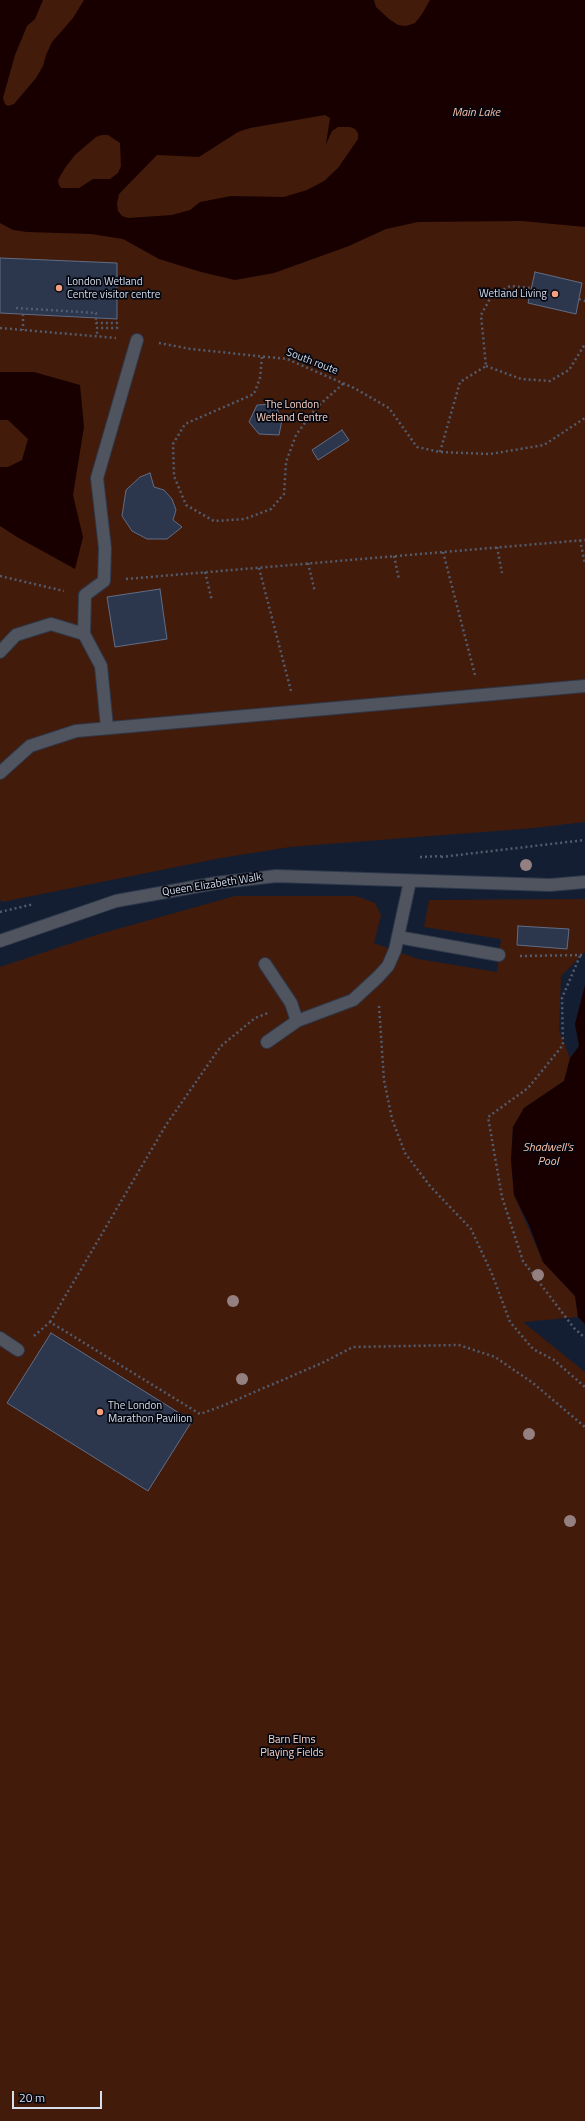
<!DOCTYPE html>
<html>
<head>
<meta charset="utf-8">
<style>
	body { margin:0 }
	#map { position:relative; width:585px; height:2121px; overflow:hidden; background:#141e32; font-family:"Titillium Web",sans-serif }
	canvas { display:block }
	.scale { position:absolute; left:12px; top:2091px; width:90px; height:18px; box-sizing:border-box; border:2px solid #d6ddeb; border-top:0; padding-left:5px; font-size:12px; line-height:14px; white-space:nowrap; color:#d6ddeb; -webkit-text-stroke:3px #050811; paint-order:stroke }
</style>
</head>
<body>
<div id="map">
<canvas width="585" height="2121"></canvas>
<div class="scale">20 m</div>
</div>
<script>
const ctx = document.querySelector('canvas').getContext('2d');
ctx.lineJoin = 'round';
function fill(path, color) {
  ctx.fillStyle = color;
  ctx.fill(path, 'evenodd');
}
function shape(rows) {
  const path = new Path2D();
  for (const r of rows) {
    path.moveTo(r[0], r[1]);
    for (let i = 2; i < r.length; i += 2) path.lineTo(r[i], r[i + 1]);
  }
  return path;
}
function stroke(path, color, width, dash) {
  ctx.strokeStyle = color;
  ctx.lineWidth = width;
  ctx.lineCap = dash ? 'butt' : 'round';
  ctx.setLineDash(dash || []);
  ctx.stroke(path);
}
function write(font, color, halo, rows, align = 'center') {
  ctx.font = font + ' "Titillium Web",sans-serif';
  ctx.lineWidth = 3.5;
  ctx.setLineDash([]);
  ctx.textBaseline = 'middle';
  ctx.strokeStyle = halo;
  ctx.fillStyle = color;
  for (const [text, x, y, turn = 0] of rows) {
    ctx.save();
    ctx.translate(x, y);
    ctx.rotate((+turn || 0) * Math.PI / 180);
    ctx.textAlign = isNaN(turn) ? turn : align;
    if (halo) ctx.strokeText(text, 0, 0);
    ctx.fillText(text, 0, 0);
    ctx.restore();
  }
}
fill(shape([
	[0,0,585,0,585,822,534,828,290,847,221,858,2,902,0,899],
	[235,896,356,896,375,903,381,915,374,943,418,959,497,972,501,939,424,927,429,900,585,899,585,952,561,976,559,1031,570,1058,564,1081,524,1108,513,1127,511,1160,514,1195,543,1262,575,1296,578,1317,523,1322,585,1372,585,2121,0,2121,0,967,96,935]
]), '#421b0a');
fill(shape([
	[0,0,43,0,35,19,27,26,15,55,3,98,5,104,8,106,14,104,36,78,43,66,46,55,52,42,73,18,84,0,374,0,376,7,389,19,398,25,406,26,415,23,422,14,430,0,585,0,585,227,522,221,418,222,386,229,349,246,274,273,235,280,201,272,159,259,123,239,91,234,27,232,13,230,0,223],
	[325,115,330,118,326,144,332,131,338,127,350,127,355,129,358,133,358,139,338,168,324,181,307,190,284,197,231,196,200,202,190,210,172,215,128,218,122,216,118,211,117,204,119,194,157,155,199,157,238,132,250,128],
	[102,135,108,135,120,143,121,166,118,173,110,179,93,179,79,188,61,188,59,185,58,180,65,168,75,155,96,137],
	[0,372,34,372,80,385,84,427,73,495,83,537,75,569,17,537,0,526,0,467,8,467,22,460,28,439,8,420,0,420],
	[585,985,585,1324,578,1317,575,1296,543,1262,529,1225,514,1195,511,1160,513,1127,524,1108,564,1081,570,1058,579,1046,575,1024]
]), '#180000');
const building = shape([
	[0,258,117,263,117,319,0,313,0,258],
	[535,272,582,283,576,314,528,303,535,272],
	[275,404,282,420,279,435,259,434,249,422,257,405,275,404],
	[342,430,349,440,318,460,312,450,342,430],
	[150,473,154,487,164,490,172,499,176,510,173,520,182,527,167,539,147,539,132,531,122,516,126,490,140,477,150,473],
	[160,589,167,639,115,647,107,597,160,589],
	[518,926,569,929,567,949,517,945,518,926],
	[51,1333,192,1421,148,1491,7,1403,51,1333]
]);
fill(building, '#2c374e');
stroke(building, '#606d86', 1);
const minor = shape([
	[84,634,85,595,104,581,105,548,97,478,137,340],
	[0,652,16,635,51,624,84,634,101,666,107,727],
	[0,773,30,746,76,731,585,686],
	[398,937,499,955],
	[0,941,116,901,216,883,276,876,550,885,585,882],
	[265,964,291,1003,297,1021],
	[267,1042,297,1021,353,1000,378,977,388,966,395,950,410,881],
	[0,1338,18,1350]
]);
stroke(minor, '#2f394c', 14);
stroke(shape([
	[579,299,585,301],
	[16,308,96,313,96,323,117,323,117,328,97,328,97,336],
	[23,314,23,330],
	[0,328,116,338],
	[159,343,191,349,287,359,354,388,389,408,417,447,440,452,490,454,544,445,585,418],
	[262,357,260,378,254,394,185,424,173,444,174,476,186,505,214,521,245,519,271,509,284,494,286,462,296,435,317,407,344,383],
	[486,366,521,379,550,381,569,370,585,344],
	[440,452,460,382,486,366,481,315,491,297,510,286,531,288],
	[580,540,585,564],
	[497,547,502,573],
	[443,552,475,675],
	[394,556,399,579],
	[308,563,315,592],
	[259,568,291,691],
	[205,572,212,601],
	[0,576,64,591],
	[126,579,585,540],
	[420,857,441,856],
	[441,857,585,840],
	[0,912,34,904],
	[520,956,585,955],
	[580,956,562,998,563,1045,528,1088,488,1117,502,1197,523,1261,574,1328,585,1338],
	[379,1006,384,1080,392,1119,405,1153,430,1186,471,1229,492,1274,510,1322,533,1349,554,1360,585,1387],
	[50,1322,166,1125,221,1046,255,1018,268,1013],
	[34,1336,50,1322,200,1414,222,1406,322,1363,353,1347,459,1345,495,1357,533,1383,585,1427]
]), '#535c6e', 2.5, [2, 3]);
stroke(minor, '#4f545f', 12);
ctx.fillStyle = '#948080';
for (const [x, y] of [
	[526,865],
	[538,1275],
	[233,1301],
	[242,1379],
	[529,1434],
	[570,1521]
]) {
  ctx.beginPath();
  ctx.arc(x, y, 6, 0, 2 * Math.PI);
  ctx.fill();
}
for (const [x, y, r, color] of [
	[59,288,4,"#f2a07f"],
	[555,294,4,"#f2a07f"],
	[100,1412,4,"#f2a07f"]
]) {
  const dot = new Path2D();
  dot.arc(x, y, r, 0, 2 * Math.PI);
  ctx.fillStyle = color;
  ctx.fill(dot);
  stroke(dot, '#050811', 1.5);
}
write('11px', '#d6ddeb', '#050811', [
	["London Wetland",67,282],
	["Centre visitor centre",67,295],
	["Wetland Living",547,294,"right"],
	["The London",108,1406],
	["Marathon Pavilion",108,1419]
], 'left');
write('11px', '#d6ddeb', '#050811', [
	["South route",312,362,21],
	["Queen Elizabeth Walk",212,885,-9]
]);
write('11px', '#fcd1c0', '#050811', [
	["The London",292,405],
	["Wetland Centre",292,418],
	["Barn Elms",292,1740],
	["Playing Fields",292,1753]
]);
write('italic 12px', '#fec0a6', '#050811', [
	["Main Lake",476,113],
	["Shadwell's",548,1148],
	["Pool",548,1162]
]);
</script>
</body>
</html>
